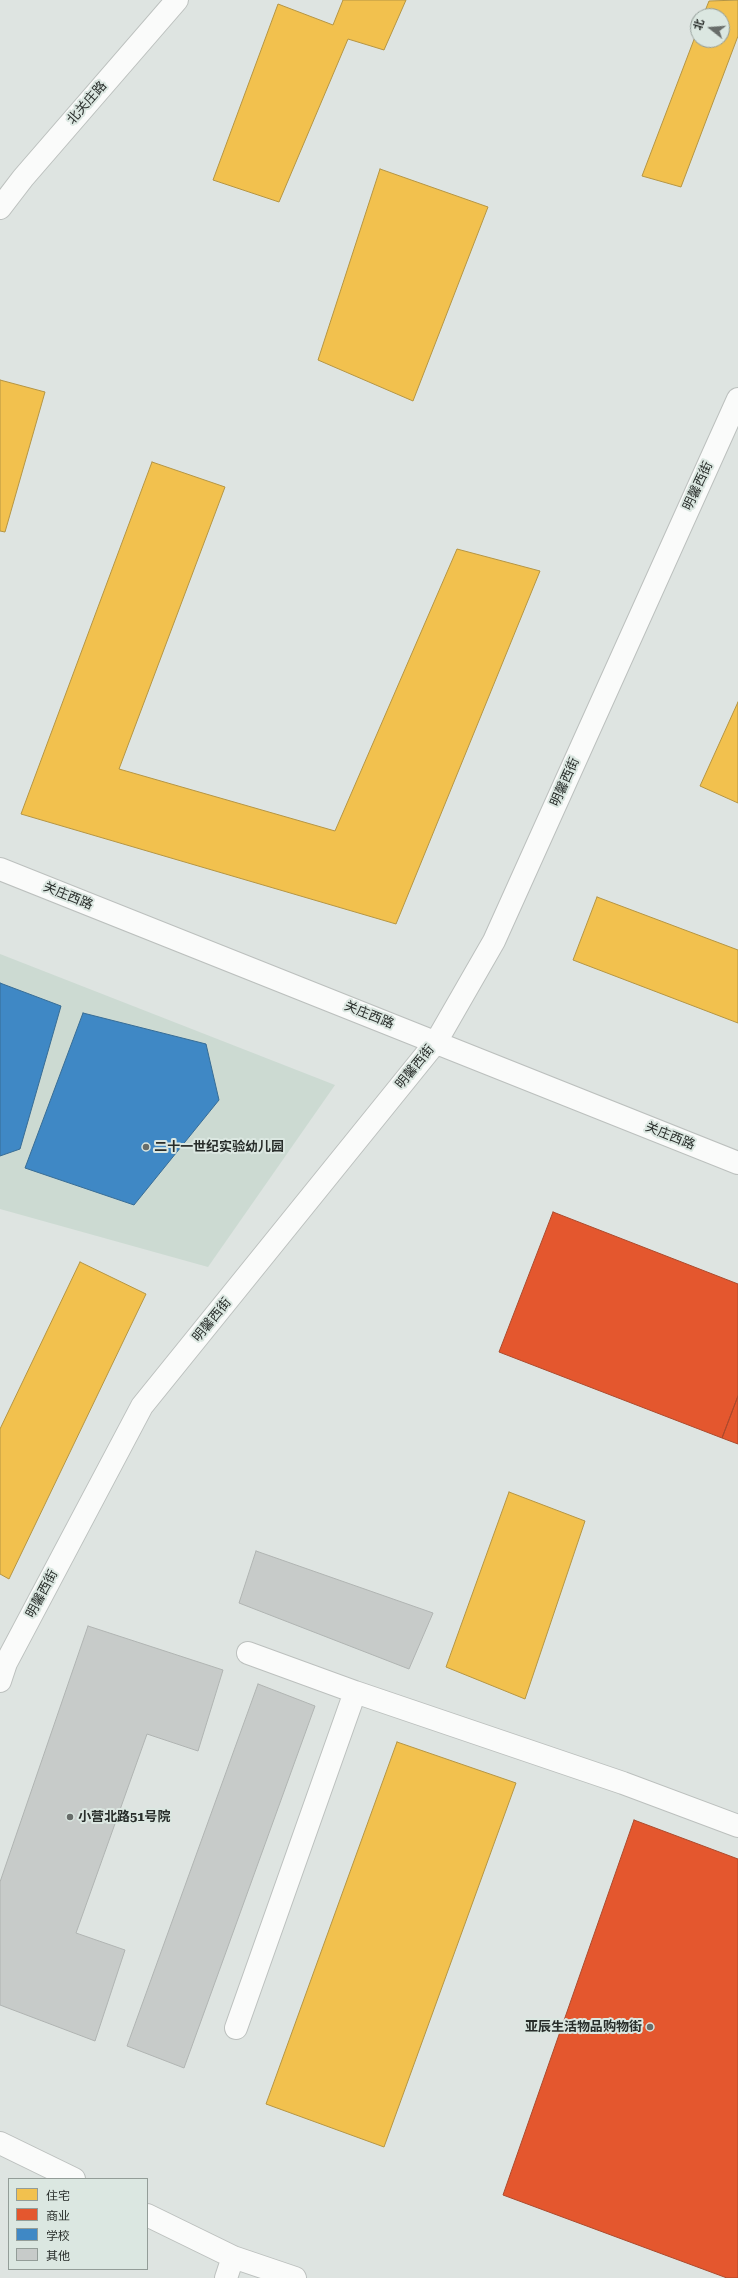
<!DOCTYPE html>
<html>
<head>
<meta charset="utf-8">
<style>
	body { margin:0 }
	#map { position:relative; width:738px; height:2278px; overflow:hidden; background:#dee4e1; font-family:"Roboto Serif","Noto Sans SC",serif }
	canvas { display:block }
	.legend { position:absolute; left:8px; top:2178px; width:140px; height:92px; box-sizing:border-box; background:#dbe7e1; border:1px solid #939d98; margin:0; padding:5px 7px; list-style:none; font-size:12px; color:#282d2a }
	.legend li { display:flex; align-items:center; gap:8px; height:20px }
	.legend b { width:20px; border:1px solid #939d98 }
	.north { position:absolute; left:690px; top:8px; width:40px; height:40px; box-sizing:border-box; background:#dbe7e1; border:1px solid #939d98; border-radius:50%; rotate:287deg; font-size:11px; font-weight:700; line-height:16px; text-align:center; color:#282d2a }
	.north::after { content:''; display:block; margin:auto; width:14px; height:18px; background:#686d6a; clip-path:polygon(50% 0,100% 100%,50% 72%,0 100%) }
</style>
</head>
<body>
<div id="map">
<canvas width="738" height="2278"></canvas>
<ul class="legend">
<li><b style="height:11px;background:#f2c14e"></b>住宅</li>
<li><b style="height:11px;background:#e4572e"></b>商业</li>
<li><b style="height:11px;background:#3f88c5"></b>学校</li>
<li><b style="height:11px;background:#c7cbc9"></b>其他</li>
</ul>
<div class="north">北</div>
</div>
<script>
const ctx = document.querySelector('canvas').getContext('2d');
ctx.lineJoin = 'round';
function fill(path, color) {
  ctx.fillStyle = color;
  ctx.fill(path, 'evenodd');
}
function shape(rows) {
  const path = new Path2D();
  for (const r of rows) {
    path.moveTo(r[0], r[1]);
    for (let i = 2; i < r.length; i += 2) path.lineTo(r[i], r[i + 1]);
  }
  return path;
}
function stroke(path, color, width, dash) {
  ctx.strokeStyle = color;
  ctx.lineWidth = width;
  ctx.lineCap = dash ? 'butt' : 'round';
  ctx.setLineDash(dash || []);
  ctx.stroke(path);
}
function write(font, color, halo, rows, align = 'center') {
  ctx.font = font + ' "Roboto Serif","Noto Sans SC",serif';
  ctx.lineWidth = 4;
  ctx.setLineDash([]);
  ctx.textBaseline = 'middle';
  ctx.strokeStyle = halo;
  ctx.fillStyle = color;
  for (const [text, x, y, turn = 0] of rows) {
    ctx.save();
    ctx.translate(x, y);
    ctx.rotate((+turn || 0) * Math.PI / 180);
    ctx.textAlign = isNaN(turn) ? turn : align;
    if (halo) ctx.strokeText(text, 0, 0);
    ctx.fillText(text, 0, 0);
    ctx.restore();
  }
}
fill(shape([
	[0,954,335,1085,208,1267,0,1209]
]), '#ccdad2');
const homes = shape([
	[343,0,406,0,384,50,348,39,279,202,213,180,278,4,333,25,343,0],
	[738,0,738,36,681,187,642,176,698,29,698,40,722,40,722,16,703,16,709,1,738,0],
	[380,169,488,207,413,401,318,360,380,169],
	[0,380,45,392,5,532,0,531,0,380],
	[152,462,225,487,119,769,335,831,457,549,540,571,396,924,21,814,152,462],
	[738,702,738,803,700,786,738,702],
	[597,897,738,950,738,1023,573,960,597,897],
	[80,1262,146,1294,9,1579,0,1574,0,1429,80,1262],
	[509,1492,585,1521,525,1699,446,1667,509,1492],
	[397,1742,516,1783,384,2147,266,2104,397,1742]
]);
fill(homes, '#f2c14e');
stroke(homes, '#b59543', 1);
const shops = shape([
	[553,1212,738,1284,738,1396,722,1438,499,1352,553,1212],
	[738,1396,738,1444,722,1438,738,1396],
	[634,1820,738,1859,738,2278,727,2278,503,2195,634,1820]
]);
fill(shops, '#e4572e');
stroke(shops, '#ac4a2d', 1);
const schools = shape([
	[0,983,61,1006,20,1149,0,1156,0,983],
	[83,1013,206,1044,219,1100,134,1205,25,1168,83,1013]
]);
fill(schools, '#3f88c5');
stroke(schools, '#386d96', 1);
const building = shape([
	[256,1551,433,1613,409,1669,239,1603,256,1551],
	[88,1626,223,1670,198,1751,147,1734,76,1933,125,1950,95,2041,0,2005,0,1882,88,1626],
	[258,1684,315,1706,184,2068,127,2046,258,1684]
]);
fill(building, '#c7cbc9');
stroke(building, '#b0b4b2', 1);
const minor = shape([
	[0,208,23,178,177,0],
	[0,869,738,1163],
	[248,1653,355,1692,623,1783,738,1826],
	[0,1681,6,1663,142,1406,436,1042,494,941,738,399],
	[236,2028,355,1692],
	[0,2143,74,2179],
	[147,2215,233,2257,295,2278],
	[226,2278,233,2257]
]);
stroke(minor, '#bcc0be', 24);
stroke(minor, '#fafbfa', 22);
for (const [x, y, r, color] of [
	[146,1147,4,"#686d6a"],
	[70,1817,4,"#686d6a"],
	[650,2027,4,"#686d6a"]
]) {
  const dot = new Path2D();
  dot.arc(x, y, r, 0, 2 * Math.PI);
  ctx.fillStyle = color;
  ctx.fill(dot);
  stroke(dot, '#dbe7e1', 1.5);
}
write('13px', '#282d2a', '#dbe7e1', [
	["北关庄路",87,103,-49],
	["明馨西街",698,486,-65],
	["明馨西街",565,782,-66],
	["关庄西路",68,896,22],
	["关庄西路",369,1015,22],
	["明馨西街",415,1067,-51],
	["关庄西路",670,1136,22],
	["明馨西街",212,1320,-51],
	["明馨西街",42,1594,-62]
]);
write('bold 13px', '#282d2a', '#dbe7e1', [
	["二十一世纪实验幼儿园",154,1147],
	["小营北路51号院",78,1817],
	["亚辰生活物品购物街",642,2027,"right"]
], 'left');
</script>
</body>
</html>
